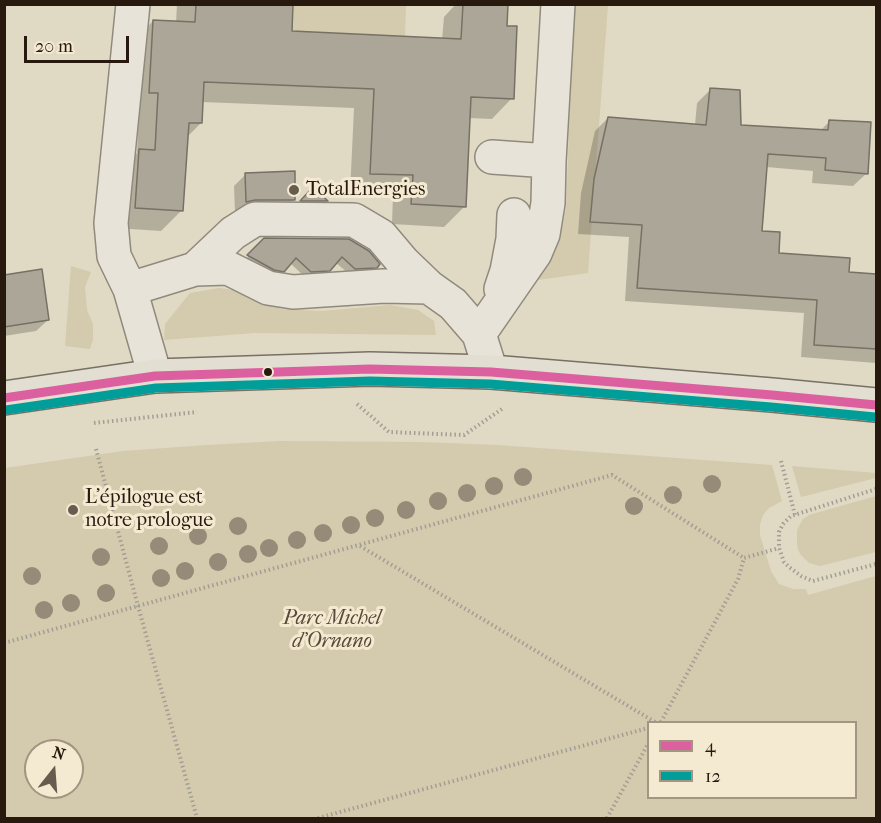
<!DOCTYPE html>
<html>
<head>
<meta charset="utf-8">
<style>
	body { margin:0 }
	#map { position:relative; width:881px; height:823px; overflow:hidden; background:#e0d9c4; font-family:"IM FELL French Canon",serif }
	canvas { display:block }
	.frame { position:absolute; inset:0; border:6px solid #28190f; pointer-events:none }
	.legend { position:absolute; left:647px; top:721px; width:210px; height:78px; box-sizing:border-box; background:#f3ead1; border:2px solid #a29683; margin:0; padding:8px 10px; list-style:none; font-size:18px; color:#28190f }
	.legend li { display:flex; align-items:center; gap:12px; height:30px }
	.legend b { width:30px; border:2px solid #a29683 }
	.north { position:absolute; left:24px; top:739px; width:60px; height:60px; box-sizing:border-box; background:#f3ead1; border:2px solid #a29683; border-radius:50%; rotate:17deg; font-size:16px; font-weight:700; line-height:24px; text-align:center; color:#28190f }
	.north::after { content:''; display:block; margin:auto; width:21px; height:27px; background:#685c4e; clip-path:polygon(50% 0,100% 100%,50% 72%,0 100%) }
	.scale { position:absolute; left:24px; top:36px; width:105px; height:27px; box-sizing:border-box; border:3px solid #28190f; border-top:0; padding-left:8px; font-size:18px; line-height:21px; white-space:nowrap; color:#28190f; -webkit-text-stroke:4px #f3ead1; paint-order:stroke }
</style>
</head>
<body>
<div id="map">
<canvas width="881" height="823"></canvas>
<div class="frame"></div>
<ul class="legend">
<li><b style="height:8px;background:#dc5f9f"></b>4</li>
<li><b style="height:8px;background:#009d99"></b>12</li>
</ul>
<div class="north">N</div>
<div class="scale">20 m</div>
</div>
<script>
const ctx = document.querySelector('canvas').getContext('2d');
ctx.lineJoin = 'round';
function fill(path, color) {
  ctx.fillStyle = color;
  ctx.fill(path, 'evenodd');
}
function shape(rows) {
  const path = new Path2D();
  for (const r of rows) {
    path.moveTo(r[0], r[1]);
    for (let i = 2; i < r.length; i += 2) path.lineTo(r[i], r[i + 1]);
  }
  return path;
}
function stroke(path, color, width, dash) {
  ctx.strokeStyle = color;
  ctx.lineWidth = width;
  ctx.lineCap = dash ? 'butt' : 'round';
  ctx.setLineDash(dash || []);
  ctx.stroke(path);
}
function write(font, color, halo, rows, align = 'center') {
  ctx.font = font + ' "IM FELL French Canon",serif';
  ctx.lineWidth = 6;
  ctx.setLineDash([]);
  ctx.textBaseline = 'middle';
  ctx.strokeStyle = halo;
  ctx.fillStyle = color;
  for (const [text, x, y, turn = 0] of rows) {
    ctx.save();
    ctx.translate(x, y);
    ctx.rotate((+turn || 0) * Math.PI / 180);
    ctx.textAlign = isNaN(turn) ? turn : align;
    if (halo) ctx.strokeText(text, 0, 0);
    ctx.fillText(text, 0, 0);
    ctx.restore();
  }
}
fill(shape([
	[293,5,406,5,405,36,292,31],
	[574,5,608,5,588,273,538,280,550,257,562,227,566,209],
	[71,266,91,272,85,287,87,310,93,324,93,340,90,349,65,346],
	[219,288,248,292,281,309,322,311,390,305,418,310,434,321,436,335,255,333,164,340,165,324,190,293],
	[281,441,421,442,498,445,772,465,782,501,769,508,763,515,760,525,760,535,771,571,779,584,793,589,806,589,808,595,876,576,876,818,5,818,5,468,123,451,207,445],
	[648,722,856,722,856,798,648,798],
	[36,751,72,751,72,787,36,787],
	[792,466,876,473,876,478,801,497],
	[876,496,876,552,820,566,809,563,801,555,798,550,797,544,797,530,803,519,809,515]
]), '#d4caad');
fill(shape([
	[177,4,292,4,290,32,442,40,444,17,456,4,507,4,506,28,512,98,492,119,468,118,465,206,444,227,392,224,393,195,350,193,354,108,202,102,201,123,187,137,181,211,161,231,115,228,119,171,137,153,139,113,133,42,153,21,176,23],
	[710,90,739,127,820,131,830,121,867,173,853,186,812,183,813,171,766,167,760,233,777,254,848,274,876,276,876,363,801,357,804,313,625,301,629,237,578,234,581,193,595,131,608,118,695,125,697,103],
	[246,174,294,200,282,211,235,213,234,186],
	[313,189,326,201,315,212,291,212],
	[265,239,378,264,370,273,349,274,335,262,322,276,305,277,290,263,277,276,243,262],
	[4,276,48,320,36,331,4,336]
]), '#0003');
const building = shape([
	[196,4,293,4,292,31,461,39,463,4,508,4,507,26,517,26,514,99,471,97,466,207,411,204,413,175,370,174,374,89,204,82,202,123,189,123,183,211,135,208,139,149,155,150,158,93,149,93,153,20,195,22,196,4],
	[710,88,740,90,741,125,828,130,829,120,871,122,868,174,825,170,826,158,768,154,762,231,780,232,779,253,850,258,849,272,876,274,876,349,814,345,817,300,637,288,642,225,590,222,594,179,608,117,706,125,710,88],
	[295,171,295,200,255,200,246,202,245,173,295,171],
	[313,187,328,201,300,201,313,187],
	[264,238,349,239,369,251,380,264,377,268,355,269,342,257,330,271,311,272,296,258,284,272,274,270,247,255,264,238],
	[42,269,49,320,4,327,4,275,42,269]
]);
fill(building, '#aca698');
stroke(building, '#767065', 1.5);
const minor = shape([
	[133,4,111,223,114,256,130,289,155,376],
	[492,157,549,161,558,4],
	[195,269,233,233,255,219,354,220,381,236,403,262,429,287],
	[130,289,195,269,228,268,268,288,293,292,384,286,429,287,453,304,479,334,491,372],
	[501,289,507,271,513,239,514,215],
	[479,334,535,253,543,234,548,203,549,161]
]);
const major = shape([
	[4,398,155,376,370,369,491,372,772,395,876,405]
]);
stroke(minor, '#908a7d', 36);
stroke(major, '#767065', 36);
stroke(shape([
	[357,404,389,432,464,435,502,409],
	[94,423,197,412],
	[96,449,138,606,197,818],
	[781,461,795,515],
	[876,489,791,516,783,524,779,532,779,548,784,562,789,567,801,576,813,581,876,564],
	[360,546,655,722],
	[4,643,612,475,744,558],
	[661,722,738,579,744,558,779,548],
	[318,818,648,728],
	[607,818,648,744]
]), '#a39e95', 4, [1.5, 3]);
stroke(minor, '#e7e3d8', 33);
stroke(major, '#e3ded2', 33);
stroke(shape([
	[4,398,155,376,370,369,491,372,772,395,876,405]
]), '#dc5f9f', 9);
stroke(shape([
	[6,410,156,388,370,381,490,384,771,407,875,417]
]), '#009d99', 9);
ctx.fillStyle = '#968a78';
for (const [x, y] of [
	[523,477],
	[712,484],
	[494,486],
	[467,493],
	[673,495],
	[438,501],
	[634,506],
	[406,510],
	[375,518],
	[351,525],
	[238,526],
	[323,533],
	[198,536],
	[297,540],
	[159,546],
	[269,548],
	[248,554],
	[101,557],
	[218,562],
	[185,571],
	[32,576],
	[161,578],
	[106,593],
	[71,603],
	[44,610]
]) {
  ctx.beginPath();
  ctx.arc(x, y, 9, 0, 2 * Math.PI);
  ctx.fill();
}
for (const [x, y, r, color] of [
	[294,190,6,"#685c4e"],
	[268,372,5,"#28190f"],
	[73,510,6,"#685c4e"]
]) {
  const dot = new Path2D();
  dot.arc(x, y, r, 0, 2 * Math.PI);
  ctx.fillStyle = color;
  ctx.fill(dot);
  stroke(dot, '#f3ead1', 2);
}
write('20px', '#28190f', '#f3ead1', [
	["TotalEnergies",306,190],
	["L'épilogue est",85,498],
	["notre prologue",85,521]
], 'left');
write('italic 20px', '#594a39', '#f3ead1', [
	["Parc Michel",332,619],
	["d'Ornano",332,642]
]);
</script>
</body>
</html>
